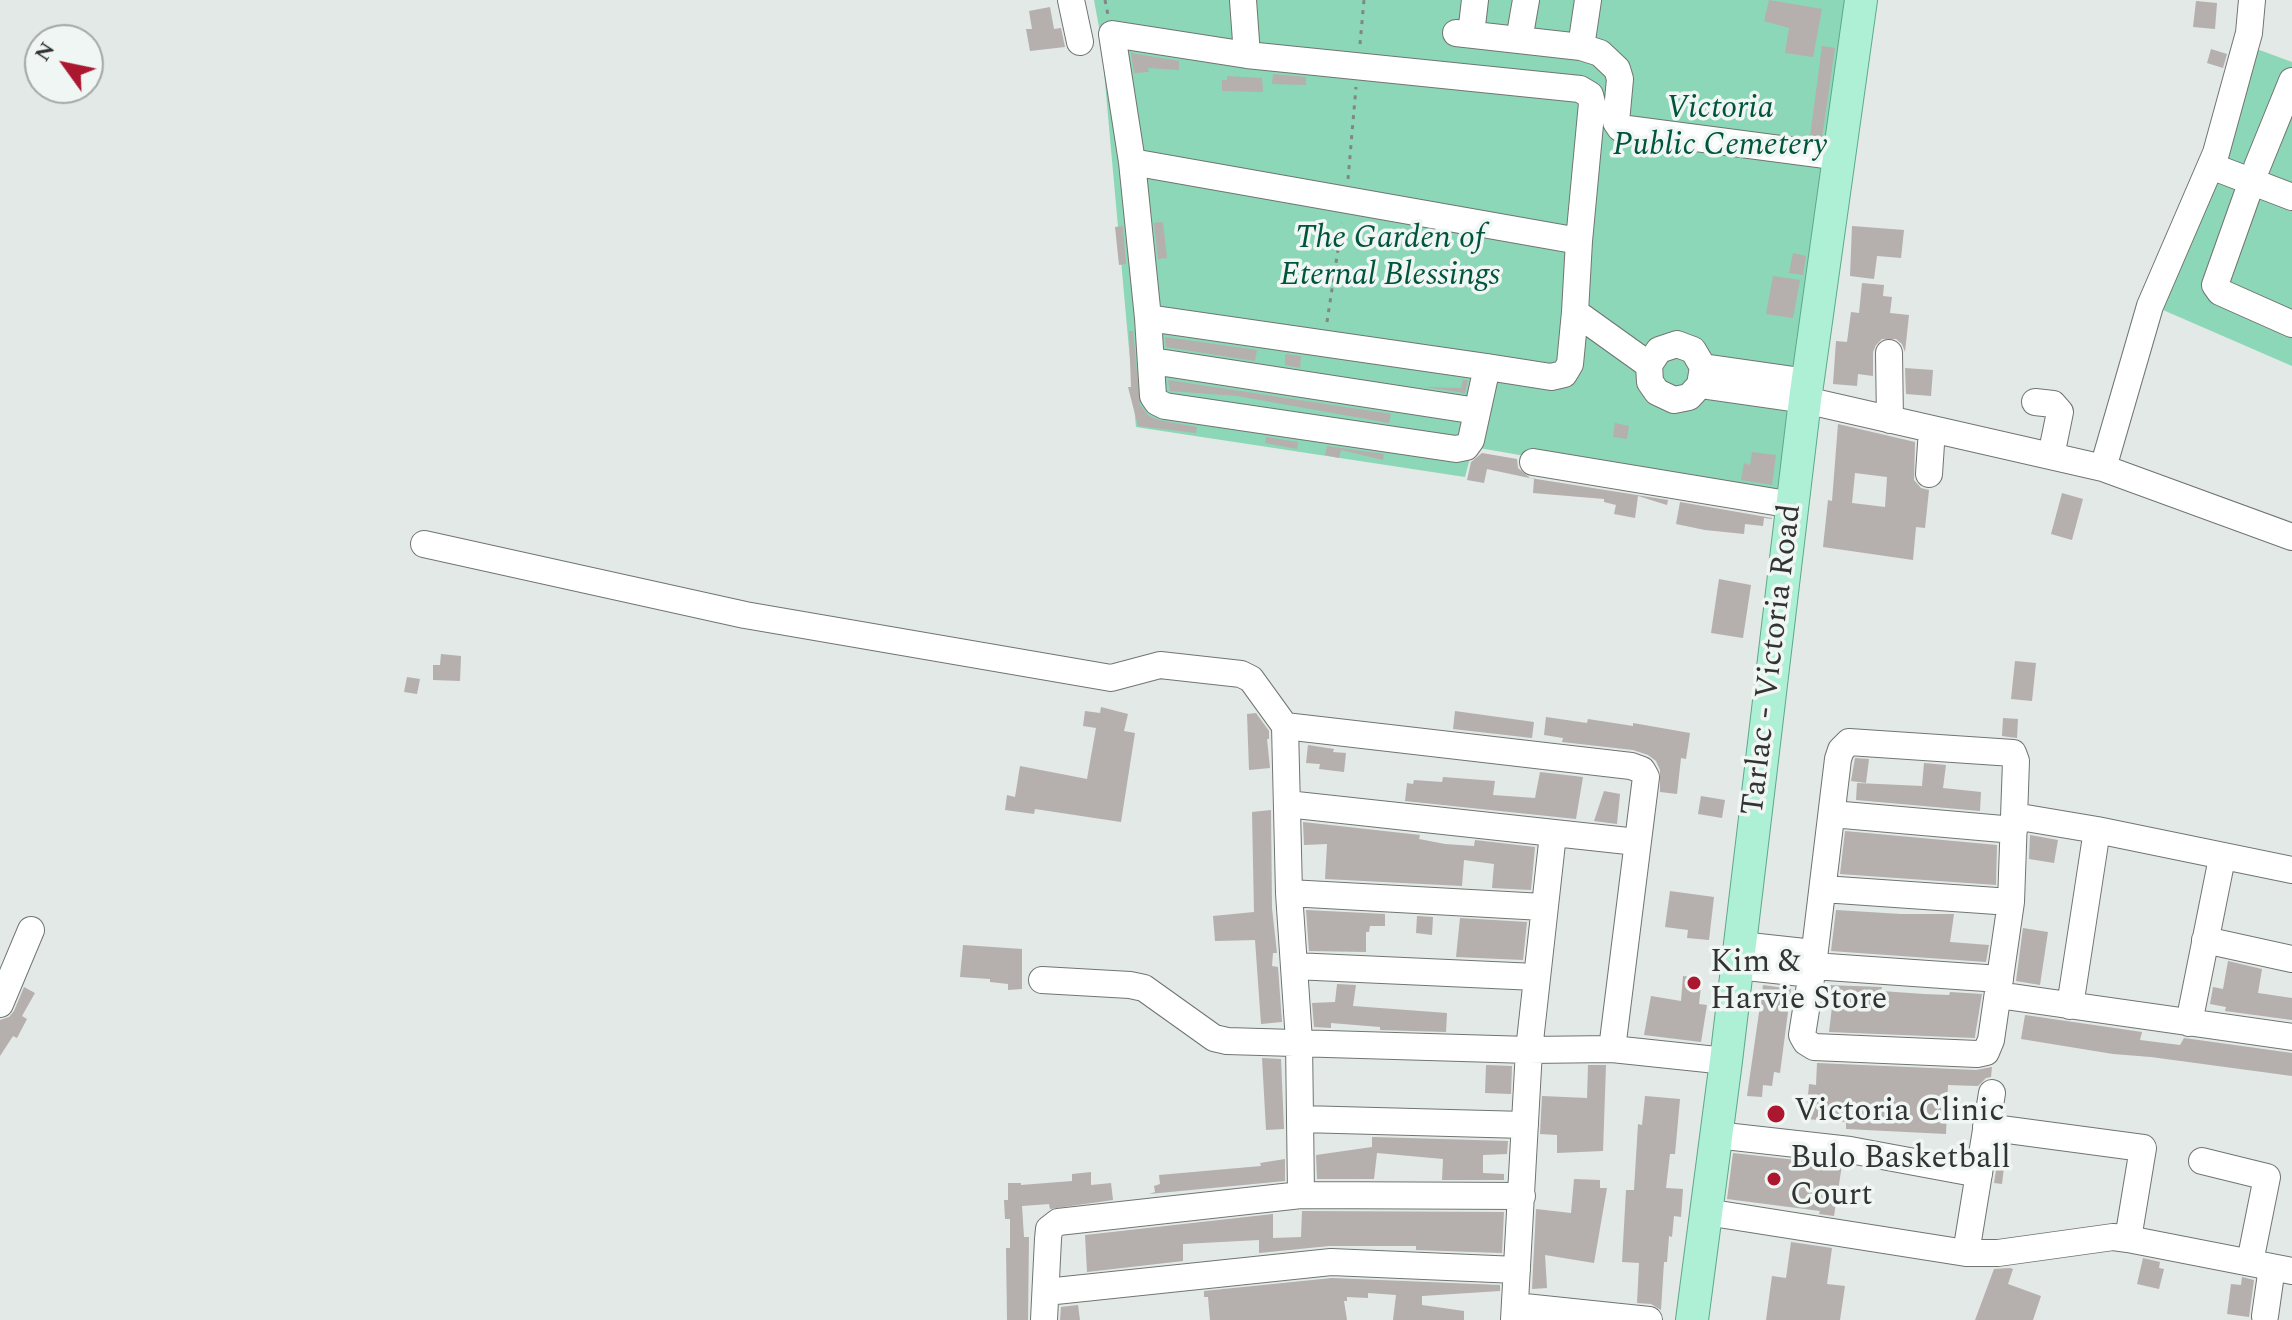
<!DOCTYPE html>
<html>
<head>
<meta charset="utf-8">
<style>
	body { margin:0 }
	#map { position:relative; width:2292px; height:1320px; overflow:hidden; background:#e2e9e6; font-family:Spectral,serif }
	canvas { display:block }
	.north { position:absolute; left:24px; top:24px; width:80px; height:80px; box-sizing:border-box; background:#f0f6f3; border:2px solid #a4a8a6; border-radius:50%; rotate:303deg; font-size:22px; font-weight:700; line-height:32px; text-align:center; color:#323433 }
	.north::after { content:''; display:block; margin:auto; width:28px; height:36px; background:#ac1730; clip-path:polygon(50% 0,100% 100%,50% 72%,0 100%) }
</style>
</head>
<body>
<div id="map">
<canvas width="2292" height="1320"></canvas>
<div class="north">N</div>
</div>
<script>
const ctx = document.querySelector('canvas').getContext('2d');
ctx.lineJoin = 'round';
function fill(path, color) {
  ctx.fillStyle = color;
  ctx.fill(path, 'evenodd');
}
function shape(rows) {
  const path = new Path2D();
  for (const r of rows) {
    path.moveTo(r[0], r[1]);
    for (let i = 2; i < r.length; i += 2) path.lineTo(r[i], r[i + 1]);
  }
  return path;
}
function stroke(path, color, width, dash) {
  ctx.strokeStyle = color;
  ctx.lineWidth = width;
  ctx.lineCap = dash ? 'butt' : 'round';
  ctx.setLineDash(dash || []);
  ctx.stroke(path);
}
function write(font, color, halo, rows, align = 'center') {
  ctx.font = font + ' Spectral,serif';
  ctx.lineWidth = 7;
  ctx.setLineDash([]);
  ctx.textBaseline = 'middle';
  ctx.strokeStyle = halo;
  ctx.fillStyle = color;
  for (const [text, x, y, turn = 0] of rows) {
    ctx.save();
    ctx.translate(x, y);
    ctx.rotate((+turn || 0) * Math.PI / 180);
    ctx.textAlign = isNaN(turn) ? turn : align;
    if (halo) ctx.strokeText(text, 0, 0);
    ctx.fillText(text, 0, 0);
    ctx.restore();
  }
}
fill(shape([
	[1094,0,1846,0,1777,499,1473,447,1465,477,1136,427,1101,38],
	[2254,48,2292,62,2292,366,2163,310,2224,156]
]), '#8cd7b7');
fill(shape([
	[1769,0,1822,9,1813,57,1785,53,1789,28,1764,21],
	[2196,1,2217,3,2215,29,2193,27],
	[1050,7,1054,29,1061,28,1065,47,1030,51,1026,29,1032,29,1029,11],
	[1822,46,1835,48,1822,138,1810,137],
	[2211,49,2227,54,2223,68,2207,63],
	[1131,53,1179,61,1179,70,1148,68,1149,72,1134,73],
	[1273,74,1306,77,1306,85,1272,84],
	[1227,76,1262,78,1263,92,1222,91,1222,80,1227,80],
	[1163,222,1167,258,1158,259,1154,223],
	[1123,226,1126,264,1119,265,1115,227],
	[1852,226,1904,230,1901,258,1877,256,1874,279,1850,276],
	[1793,253,1806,256,1803,275,1789,273],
	[1773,276,1800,280,1793,318,1766,314],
	[1862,283,1884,285,1883,296,1892,297,1890,313,1909,315,1905,352,1902,344,1896,339,1882,339,1876,345,1873,352,1873,376,1858,374,1857,386,1833,384,1836,341,1847,342,1851,312,1859,313],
	[1129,331,1133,331,1140,405,1149,416,1158,420,1197,427,1196,433,1138,426,1128,387,1131,387],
	[1165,337,1257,350,1255,361,1166,347],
	[1285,354,1301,356,1300,368,1285,365],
	[1905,368,1933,370,1931,396,1906,394],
	[1168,380,1391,414,1389,423,1237,396,1170,391],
	[1463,380,1468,380,1465,393,1424,387,1461,388],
	[1615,423,1629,426,1627,439,1613,437],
	[1838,424,1915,442,1914,480,1921,488,1929,490,1925,528,1916,527,1913,560,1823,547,1828,500,1832,501],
	[1855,473,1887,477,1885,507,1852,503],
	[1266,437,1298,442,1297,449,1265,443],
	[1327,446,1384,454,1383,460,1341,450,1339,458,1325,455],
	[1752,452,1776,455,1772,485,1741,480,1744,463,1750,465],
	[1482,453,1517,459,1518,468,1530,478,1668,500,1667,505,1638,496,1635,518,1614,514,1616,505,1604,502,1604,499,1533,493,1534,479,1487,469,1484,483,1467,480,1471,462],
	[2062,493,2083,499,2072,540,2051,534],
	[1680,502,1772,518,1772,519,1764,518,1763,526,1745,524,1744,534,1705,530,1676,524],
	[1719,579,1751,585,1743,638,1711,633],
	[441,654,461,656,460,681,433,680,433,665,440,665],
	[2015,661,2036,663,2032,701,2011,699],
	[407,677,420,679,417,694,404,692],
	[1101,707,1128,714,1124,731,1135,733,1121,822,1035,809,1034,814,1005,810,1007,795,1015,797,1020,766,1087,779,1096,728,1083,726,1085,711,1100,713],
	[1455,711,1534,722,1532,738,1453,729],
	[1256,713,1269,731,1269,739,1267,739,1270,768,1249,770,1247,714],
	[1546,717,1587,723,1588,719,1633,726,1633,723,1690,733,1686,759,1681,758,1677,794,1660,792,1660,770,1656,761,1648,755,1633,750,1562,742,1563,738,1544,735],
	[2003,718,2018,719,2017,738,2002,736],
	[1308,745,1334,749,1333,752,1346,753,1344,772,1319,769,1320,764,1306,763],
	[1855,758,1869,759,1866,783,1851,781],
	[1924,763,1946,765,1943,788,1981,792,1980,811,1856,800,1857,783,1922,786],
	[1540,772,1583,777,1576,819,1405,801,1407,783,1413,784,1414,780,1442,782,1443,777,1495,781,1493,795,1535,798],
	[1604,791,1620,794,1617,824,1594,821],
	[1701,796,1725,800,1722,818,1698,814],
	[1271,810,1272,908,1277,953,1273,953,1272,966,1278,967,1282,1022,1261,1024,1255,940,1215,941,1213,916,1254,912,1252,812],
	[1303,822,1420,835,1419,839,1445,844,1474,846,1475,840,1535,847,1531,890,1492,888,1494,864,1464,860,1462,886,1325,879,1327,844,1304,845],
	[1845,831,1997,845,1996,885,1840,874],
	[2030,835,2058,840,2054,863,2029,859],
	[1670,891,1714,897,1709,940,1687,938,1688,930,1665,927],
	[1306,910,1385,914,1385,926,1370,926,1369,932,1366,932,1366,952,1309,951],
	[1836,910,1901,914,1954,914,1950,942,1989,945,1986,962,1831,951],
	[1417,916,1433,917,1432,935,1416,933],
	[1460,918,1527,922,1523,960,1456,957],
	[2023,928,2048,932,2040,985,2016,981],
	[963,945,1022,949,1022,989,1008,990,1008,984,990,982,990,979,960,977],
	[2228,961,2262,969,2258,993,2292,998,2292,1020,2225,1011,2226,1007,2210,1004,2213,987,2223,989],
	[1683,976,1702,978,1699,1004,1707,1005,1701,1042,1644,1035,1651,996,1681,1001],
	[1337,984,1356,985,1353,1006,1447,1013,1446,1032,1380,1030,1380,1027,1331,1023,1331,1028,1314,1027,1312,1003,1335,1002],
	[1763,985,1791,989,1780,1073,1774,1072,1772,1086,1763,1085,1762,1097,1747,1096],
	[1826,985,1882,987,1881,991,1924,994,1949,995,1950,992,1982,994,1975,1036,1975,1038,1829,1032,1832,1007,1823,1006],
	[24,987,35,993,22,1016,27,1019,17,1038,13,1036,0,1056,0,1020,9,1017,14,1011],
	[2025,1015,2142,1032,2140,1040,2180,1045,2184,1038,2292,1053,2292,1076,2151,1057,2113,1054,2021,1039],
	[1262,1058,1281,1059,1284,1129,1266,1130],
	[1817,1063,1976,1070,1992,1067,1991,1077,1986,1078,1978,1086,1948,1085,1946,1134,1846,1129,1846,1122,1806,1119,1809,1084,1816,1085],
	[1486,1065,1512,1066,1511,1094,1485,1093],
	[1588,1065,1606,1065,1603,1151,1557,1153,1557,1135,1540,1134,1542,1096,1587,1098],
	[1645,1096,1680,1099,1675,1154,1670,1154,1666,1188,1683,1189,1681,1217,1674,1216,1672,1237,1669,1236,1667,1262,1664,1262,1661,1310,1651,1304,1637,1303,1639,1263,1622,1262,1626,1190,1634,1190,1638,1124,1642,1125],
	[1372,1137,1508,1141,1507,1154,1483,1155,1483,1173,1504,1174,1504,1180,1442,1180,1443,1159,1377,1153,1374,1179,1317,1179,1316,1155,1372,1147],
	[1733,1153,1842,1165,1834,1216,1819,1214,1820,1211,1727,1199],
	[1998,1158,2005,1159,2002,1184,1994,1183],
	[1285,1159,1285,1181,1149,1194,1155,1192,1154,1186,1160,1184,1159,1175,1261,1166,1260,1163],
	[1091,1172,1091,1185,1111,1183,1113,1200,1050,1209,1049,1204,1022,1206,1024,1237,1029,1237,1028,1320,1007,1320,1006,1248,1010,1248,1010,1219,1005,1219,1004,1200,1008,1200,1008,1183,1021,1183,1021,1185,1072,1181,1072,1174],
	[1574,1179,1600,1180,1600,1188,1607,1188,1594,1263,1545,1255,1547,1288,1532,1289,1536,1209,1571,1213],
	[1302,1211,1504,1212,1502,1253,1416,1250,1416,1246,1329,1246,1259,1253,1259,1240,1183,1244,1183,1261,1087,1272,1085,1235,1273,1214,1273,1238,1301,1237],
	[1791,1242,1832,1248,1827,1284,1845,1286,1840,1320,1766,1320,1772,1276,1786,1278],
	[2143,1258,2160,1262,2159,1268,2164,1269,2159,1289,2137,1284],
	[2010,1268,2013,1269,2008,1284,2041,1296,2033,1320,1975,1320,1994,1269],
	[2242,1277,2254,1280,2249,1317,2227,1314,2231,1284,2241,1285],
	[1332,1278,1500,1285,1500,1291,1422,1296,1422,1305,1464,1311,1464,1320,1393,1320,1396,1295,1368,1293,1368,1298,1347,1297,1347,1301,1344,1301,1347,1320,1210,1320,1208,1297,1204,1297,1204,1291],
	[1078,1305,1080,1320,1060,1320,1061,1307]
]), '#b5afae');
const minor = shape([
	[1071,0,1080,42],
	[1243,0,1247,55],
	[1456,33,1581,47,1600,53,1617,69,1620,79,1616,122,1620,128,1841,157],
	[1471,34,1475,0],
	[1519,40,1526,0],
	[1581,47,1588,0],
	[1132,162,1579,241],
	[2211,166,2292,197],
	[2257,167,2292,81],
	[2252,181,2215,285,2220,292,2292,324],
	[1575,312,1649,365,1650,382,1657,392,1674,400,1689,397,1700,385,1703,367,1693,350,1677,344,1659,350,1649,365],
	[1148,318,1487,367,1551,377,1564,374,1570,364,1575,312,1579,241,1592,103,1590,95,1580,89,1247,55,1112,34,1132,162,1148,318,1153,396,1157,402,1165,406,1456,449,1466,447,1471,440,1487,367],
	[1889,353,1890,420],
	[1152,361,1477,411],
	[1703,367,1808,382],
	[1700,385,1805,400,2103,468,2292,537],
	[2035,402,2053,404,2060,412,2051,456],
	[1533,462,1793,505],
	[2103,468,2150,306,2216,153,2249,33,2252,0],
	[1929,474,1932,429],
	[424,544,745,615,1111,678,1160,665,1241,674,1251,679,1285,726,1289,893,1299,1041,1301,1195],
	[1285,726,1631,766,1642,770,1646,777,1612,1049],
	[1849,742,2013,753,2016,761,2011,902,1991,1040,1986,1052,1977,1054,1814,1047,1806,1042,1802,1035,1813,966,1838,759,1841,750,1849,742],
	[1287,804,1637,842],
	[1832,814,2014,830],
	[2014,816,2097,830,2292,870],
	[1823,889,2011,902],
	[1289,893,1543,907],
	[2205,940,2292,959],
	[1740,945,1814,953],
	[1294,966,1536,977],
	[1737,966,1812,974],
	[1813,966,2000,979],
	[1042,980,1130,985,1144,988,1214,1038,1227,1041,1529,1050,1612,1049,1726,1061],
	[1998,995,2292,1037],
	[0,1004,31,930],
	[2070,1006,2097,830],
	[2189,1023,2222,858],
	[1301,1119,1525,1125],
	[1986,1127,2143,1148,2128,1239],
	[1716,1135,1850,1150,1979,1174],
	[2202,1161,2267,1177,2250,1262],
	[1706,1212,1966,1253,1998,1253,2113,1237,2128,1239,2292,1271],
	[1966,1253,1992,1093],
	[1046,1292,1331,1262,1517,1270],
	[1515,1306,1649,1320],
	[2265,1316,2272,1267],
	[1044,1320,1048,1239,1049,1229,1058,1222,1301,1195,1522,1196],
	[1514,1320,1529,1050,1553,834]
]);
const major = shape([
	[1692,1320,1726,1061,1805,400,1861,0]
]);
stroke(minor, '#707572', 28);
stroke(major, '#5ea88a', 34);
stroke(shape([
	[1105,0,1108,15],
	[1360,44,1364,0],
	[1348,179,1356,87],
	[1327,322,1342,223]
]), '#828685', 3, [4, 6]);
stroke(minor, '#fff', 26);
stroke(major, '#adf0d5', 32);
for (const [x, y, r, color] of [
	[1694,983,8,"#ac1730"],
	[1776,1114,10,"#ac1730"],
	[1774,1179,8,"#ac1730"]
]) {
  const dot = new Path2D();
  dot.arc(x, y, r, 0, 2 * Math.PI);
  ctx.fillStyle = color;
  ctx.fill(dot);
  stroke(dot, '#f0f6f3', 3);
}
write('italic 32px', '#00543b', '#f0f6f3', [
	["Victoria",1720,111],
	["Public Cemetery",1720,148],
	["The Garden of",1390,241],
	["Eternal Blessings",1390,278]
]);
write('32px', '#323433', '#f0f6f3', [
	["Tarlac - Victoria Road",1774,660,-83]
]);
write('32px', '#323433', '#f0f6f3', [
	["Kim &",1710,965],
	["Harvie Store",1710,1002],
	["Victoria Clinic",1794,1114],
	["Bulo Basketball",1790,1161],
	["Court",1790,1198]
], 'left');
</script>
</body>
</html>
